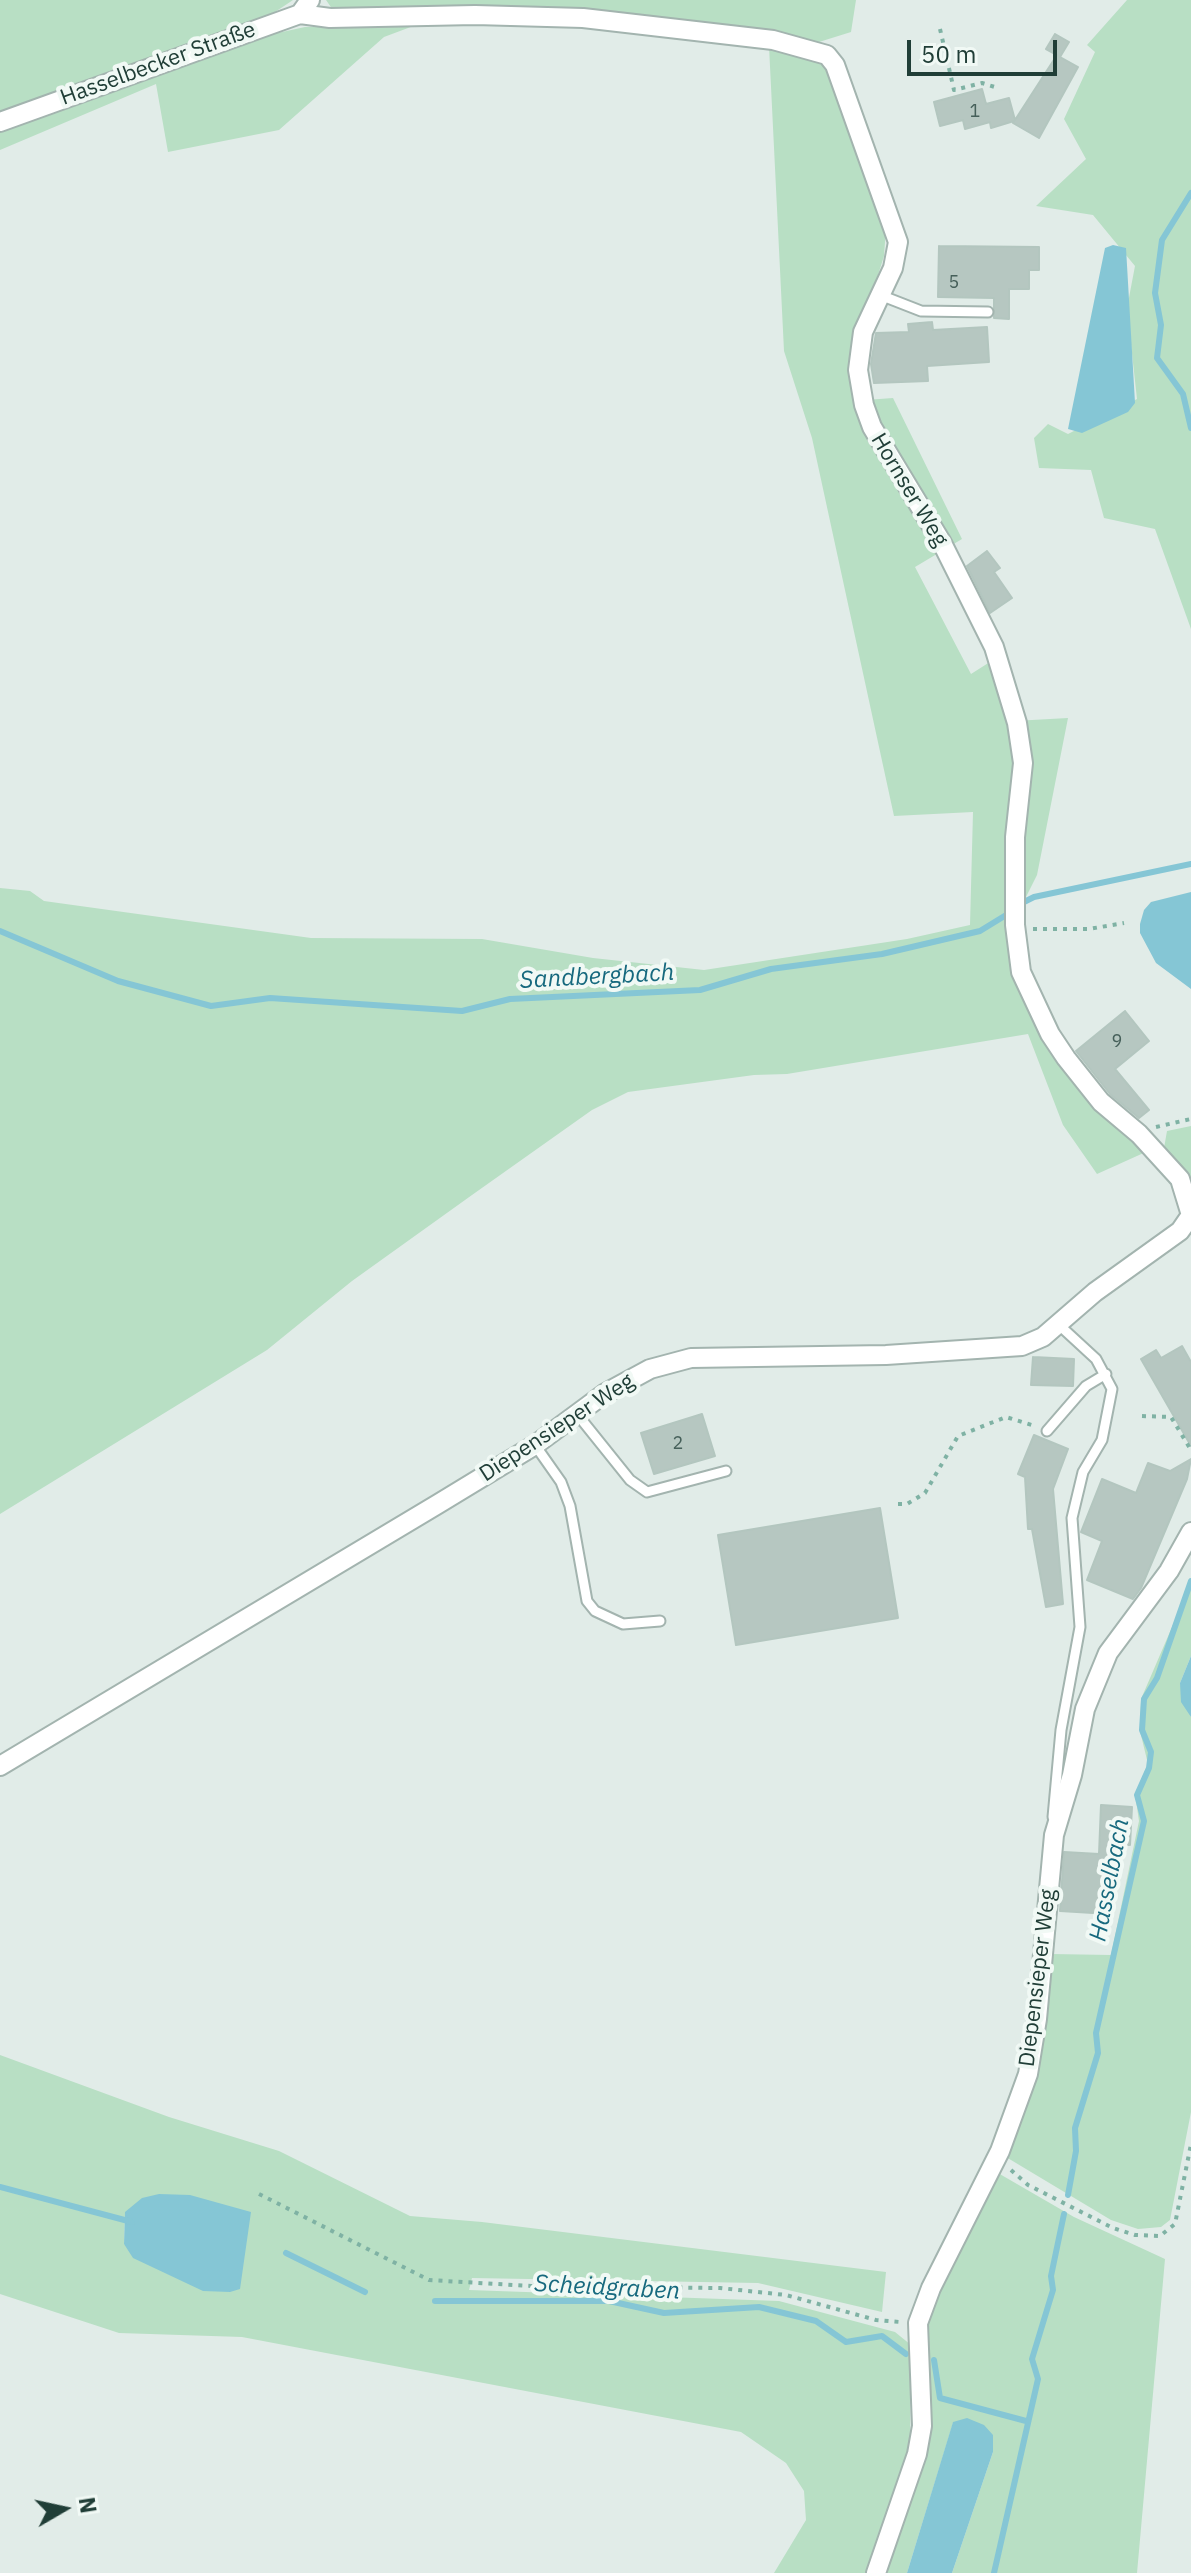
<!DOCTYPE html>
<html>
<head>
<meta charset="utf-8">
<style>
	body { margin:0 }
	#map { position:relative; width:1191px; height:2573px; overflow:hidden; background:#e1ece8; font-family:"IBM Plex Sans",sans-serif }
	canvas { display:block }
	.north { position:absolute; left:24px; top:2469px; width:80px; height:80px; -webkit-text-stroke:6px #f1f9f5; paint-order:stroke; rotate:81deg; font-size:22px; font-weight:700; line-height:32px; text-align:center; color:#203e37 }
	.north::after { content:''; display:block; margin:auto; width:28px; height:36px; background:#203e37; clip-path:polygon(50% 0,100% 100%,50% 72%,0 100%) }
	.scale { position:absolute; left:907px; top:40px; width:150px; height:36px; box-sizing:border-box; border:4px solid #203e37; border-top:0; padding-left:10px; font-size:24px; line-height:28px; white-space:nowrap; color:#203e37; -webkit-text-stroke:6px #f1f9f5; paint-order:stroke }
</style>
</head>
<body>
<div id="map">
<canvas width="1191" height="2573"></canvas>
<div class="north">N</div>
<div class="scale">50 m</div>
</div>
<script>
const ctx = document.querySelector('canvas').getContext('2d');
ctx.lineJoin = 'round';
function fill(path, color) {
  ctx.fillStyle = color;
  ctx.fill(path, 'evenodd');
}
function shape(rows) {
  const path = new Path2D();
  for (const r of rows) {
    path.moveTo(r[0], r[1]);
    for (let i = 2; i < r.length; i += 2) path.lineTo(r[i], r[i + 1]);
  }
  return path;
}
function stroke(path, color, width, dash) {
  ctx.strokeStyle = color;
  ctx.lineWidth = width;
  ctx.lineCap = dash ? 'butt' : 'round';
  ctx.setLineDash(dash || []);
  ctx.stroke(path);
}
function write(font, color, halo, rows, align = 'center') {
  ctx.font = font + ' "IBM Plex Sans",sans-serif';
  ctx.lineWidth = 8;
  ctx.setLineDash([]);
  ctx.textBaseline = 'middle';
  ctx.strokeStyle = halo;
  ctx.fillStyle = color;
  for (const [text, x, y, turn = 0] of rows) {
    ctx.save();
    ctx.translate(x, y);
    ctx.rotate((+turn || 0) * Math.PI / 180);
    ctx.textAlign = isNaN(turn) ? turn : align;
    if (halo) ctx.strokeText(text, 0, 0);
    ctx.fillText(text, 0, 0);
    ctx.restore();
  }
}
fill(shape([
	[0,0,293,0,275,12,0,115],
	[326,0,856,0,851,32,819,42,782,34,333,10],
	[1127,0,1191,0,1191,629,1155,529,1104,518,1091,470,1039,468,1034,438,1048,424,1068,434,1137,399,1127,308,1135,266,1093,215,1036,206,1086,159,1064,119,1095,52,1087,45],
	[416,25,384,37,279,130,168,152,156,84,0,150,0,130,227,44,305,27],
	[769,46,818,60,836,80,886,228,884,256,850,364,851,381,866,400,893,398,962,539,915,567,971,674,993,660,1014,721,1068,718,1037,875,1010,929,1009,952,1053,1055,1084,1093,1148,1151,1097,1174,1063,1125,1028,1034,787,1074,754,1075,628,1092,592,1110,472,1195,352,1281,267,1350,0,1514,0,888,30,891,44,901,311,938,482,939,593,958,704,970,907,939,970,925,973,812,894,816,812,438,784,351],
	[1191,1126,1191,1178,1164,1148,1167,1131],
	[1191,1583,1191,1656,1180,1683,1191,1717,1191,2112,1170,2220,1161,2227,1138,2229,1111,2220,1006,2157,1051,1954,1111,1955,1139,1821,1135,1794,1148,1764,1140,1731,1141,1699],
	[0,2055,169,2117,279,2151,410,2216,482,2222,886,2272,882,2312,758,2283,472,2278,469,2290,779,2301,895,2332,911,2345,910,2451,867,2573,774,2573,806,2520,804,2491,786,2463,741,2432,242,2337,119,2333,0,2294],
	[125,2213,230,2292,124,2244],
	[998,2173,1074,2217,1165,2259,1137,2573,952,2573,993,2452,953,2423,907,2573,883,2573,923,2459,931,2414,923,2342,928,2309]
]), '#b8dfc4');
fill(shape([
	[1113,245,1126,248,1135,403,1128,412,1082,433,1068,429,1069,424,1105,248],
	[1191,892,1191,989,1156,963,1140,933,1140,924,1144,910,1151,902],
	[1191,1656,1191,1717,1181,1702,1180,1683],
	[159,2194,190,2195,251,2212,240,2289,230,2292,203,2291,133,2258,124,2244,125,2212,142,2198],
	[967,2418,984,2425,993,2435,993,2452,952,2573,907,2573,953,2422]
]), '#85c6d5');
stroke(shape([
	[1191,193,1162,240,1155,293,1161,325,1157,358,1183,394,1191,428],
	[1020,904,1034,897,1191,864],
	[0,931,118,981,211,1006,270,998,462,1011,510,999,700,990,771,969,882,954,980,931,1011,912],
	[0,2187,132,2222],
	[1068,2195,1076,2151,1075,2128,1098,2053,1096,2033,1144,1821,1137,1795,1149,1768,1151,1752,1142,1730,1144,1699,1157,1678,1191,1581],
	[286,2253,365,2292],
	[435,2301,609,2301,664,2313,759,2307,816,2321,846,2342,882,2336,906,2354],
	[934,2360,940,2398,1026,2421],
	[994,2573,1038,2379,1032,2359,1053,2290,1051,2276,1064,2214]
]), '#85c6d5', 6);
const building = shape([
	[1055,34,1069,42,1060,57,1078,67,1039,138,1013,123,1014,121,991,128,990,122,965,129,963,120,940,126,934,102,982,89,986,104,1009,98,1015,120,1057,55,1046,49,1055,34],
	[939,246,1039,247,1039,270,1029,270,1029,289,1009,289,1009,319,994,318,994,298,938,297,939,246],
	[932,322,933,330,987,327,989,362,927,366,928,381,874,383,871,364,876,333,909,332,908,324,932,322],
	[987,551,1000,568,994,572,1012,598,990,613,967,566,987,551],
	[1125,1011,1149,1041,1115,1069,1149,1110,1139,1118,1110,1094,1076,1051,1125,1011],
	[1182,1346,1191,1362,1191,1446,1141,1359,1156,1350,1161,1358,1182,1346],
	[1033,1357,1074,1359,1073,1386,1031,1385,1033,1357],
	[702,1414,715,1456,654,1474,641,1433,702,1414],
	[1034,1435,1068,1449,1053,1489,1063,1604,1046,1607,1032,1529,1028,1529,1025,1477,1018,1474,1034,1435],
	[1191,1459,1187,1479,1141,1588,1133,1599,1087,1580,1102,1541,1081,1532,1102,1479,1136,1493,1148,1463,1170,1471,1191,1459],
	[880,1508,898,1618,736,1645,718,1535,880,1508],
	[1101,1805,1132,1807,1130,1845,1115,1845,1110,1914,1060,1911,1064,1852,1099,1854,1101,1805]
]);
fill(building, '#b6c7c1');
stroke(building, '#b3c6bf', 2);
const lane = shape([
	[880,295,921,311,988,312],
	[577,1414,630,1480,647,1492,726,1471],
	[1047,1431,1086,1386,1106,1374],
	[535,1445,561,1482,570,1506,587,1601,595,1611,623,1624,660,1621],
	[1053,1817,1061,1730,1080,1627,1072,1518,1083,1472,1102,1440,1112,1389,1096,1359,1058,1324]
]);
const street = shape([
	[0,122,300,14,310,0],
	[0,1766,438,1504,535,1445,604,1394,650,1369,691,1358,886,1355,1022,1346,1043,1337,1095,1292,1180,1231,1191,1215,1180,1179,1139,1134,1101,1102,1066,1058,1050,1034,1021,972,1015,925,1015,837,1023,763,1017,723,994,647,942,543,872,427,864,405,858,370,863,332,893,268,898,242,835,65,827,55,773,40,583,18,475,15,330,18,300,14],
	[876,2573,917,2454,922,2426,918,2323,931,2288,1000,2151,1028,2074,1037,2019,1054,1835,1072,1775,1085,1709,1108,1653,1169,1571,1191,1532]
]);
stroke(lane, '#a3b4af', 13);
stroke(street, '#a3b4af', 22);
stroke(shape([
	[940,29,954,90,982,83,998,88],
	[1033,929,1089,929,1124,923],
	[1156,1127,1191,1119],
	[1142,1416,1171,1417,1191,1450],
	[898,1504,907,1504,925,1493,958,1436,1006,1417,1035,1426],
	[1011,2170,1028,2185,1113,2228,1135,2235,1160,2236,1175,2224,1191,2144],
	[259,2194,429,2280,531,2286,720,2288,786,2295,876,2320,900,2322]
]), '#7fb2a4', 4, [4, 6]);
stroke(lane, '#fff', 9);
stroke(street, '#fff', 18);
write('18px', '#46605a', null, [
	["1",975,112],
	["5",954,283],
	["9",1117,1042],
	["2",678,1444]
]);
write('22px', '#203e37', '#f1f9f5', [
	["Hasselbecker Straße",158,64,-20],
	["Hornser Weg",909,490,59],
	["Diepensieper Weg",557,1428,-33],
	["Diepensieper Weg",1038,1978,-83]
]);
write('italic 24px', '#16697e', '#f1f9f5', [
	["Sandbergbach",597,977,-3],
	["Hasselbach",1110,1880,-79],
	["Scheidgraben",607,2288,3]
]);
</script>
</body>
</html>
